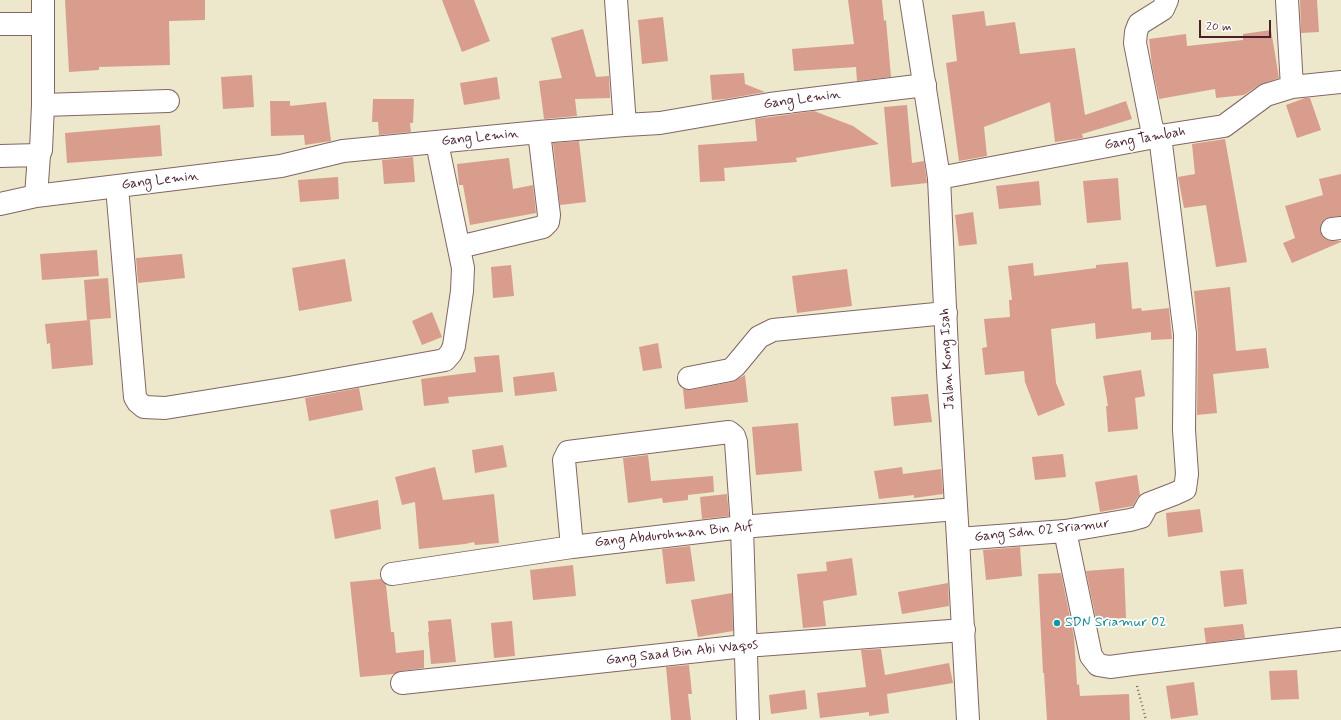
<!DOCTYPE html>
<html>
<head>
<meta charset="utf-8">
<style>
	body { margin:0 }
	#map { position:relative; width:1341px; height:720px; overflow:hidden; background:#ede7cc; font-family:Mynerve,sans-serif }
	canvas { display:block }
	.scale { position:absolute; left:1199px; top:20px; width:72px; height:18px; box-sizing:border-box; border:2px solid #4a1f2b; border-top:0; padding-left:5px; font-size:12px; line-height:14px; white-space:nowrap; color:#4a1f2b; -webkit-text-stroke:3px #fff; paint-order:stroke }
</style>
</head>
<body>
<div id="map">
<canvas width="1341" height="720"></canvas>
<div class="scale">20 m</div>
</div>
<script>
const ctx = document.querySelector('canvas').getContext('2d');
ctx.lineJoin = 'round';
function fill(path, color) {
  ctx.fillStyle = color;
  ctx.fill(path, 'evenodd');
}
function shape(rows) {
  const path = new Path2D();
  for (const r of rows) {
    path.moveTo(r[0], r[1]);
    for (let i = 2; i < r.length; i += 2) path.lineTo(r[i], r[i + 1]);
  }
  return path;
}
function stroke(path, color, width, dash) {
  ctx.strokeStyle = color;
  ctx.lineWidth = width;
  ctx.lineCap = dash ? 'butt' : 'round';
  ctx.setLineDash(dash || []);
  ctx.stroke(path);
}
function write(font, color, halo, rows, align = 'center') {
  ctx.font = font + ' Mynerve,sans-serif';
  ctx.lineWidth = 3.5;
  ctx.setLineDash([]);
  ctx.textBaseline = 'middle';
  ctx.strokeStyle = halo;
  ctx.fillStyle = color;
  for (const [text, x, y, turn = 0] of rows) {
    ctx.save();
    ctx.translate(x, y);
    ctx.rotate((+turn || 0) * Math.PI / 180);
    ctx.textAlign = isNaN(turn) ? turn : align;
    if (halo) ctx.strokeText(text, 0, 0);
    ctx.fillText(text, 0, 0);
    ctx.restore();
  }
}
fill(shape([
	[65,0,205,0,205,20,169,21,170,65,99,67,99,70,69,72],
	[442,0,474,0,490,41,462,52],
	[848,0,882,0,884,21,886,20,891,77,857,81,856,67,794,71,792,49,854,44],
	[1300,0,1317,0,1319,32,1301,33],
	[984,11,986,26,1015,22,1020,54,1075,48,1085,115,1126,101,1132,119,1082,134,1083,138,1055,142,1050,102,984,127,987,156,959,161,946,63,957,61,952,15],
	[663,17,668,61,642,64,638,20],
	[583,29,596,77,609,76,610,98,575,99,577,116,544,119,539,81,562,78,551,38],
	[1271,30,1279,78,1259,85,1244,95,1216,98,1215,89,1159,99,1152,66,1149,39,1186,34,1187,46,1243,40,1243,34],
	[744,73,745,84,765,92,726,99,712,100,710,75],
	[252,75,254,107,223,109,221,77],
	[497,77,500,99,464,105,460,83],
	[1305,98,1310,98,1321,130,1297,138,1286,105],
	[373,99,414,99,413,123,410,123,411,132,379,135,378,122,372,122],
	[270,101,290,101,290,106,326,102,331,141,305,145,304,135,271,136],
	[907,105,912,163,924,161,927,183,891,187,884,107],
	[814,111,853,126,879,144,796,158,797,162,724,168,725,181,700,182,698,145,757,141,755,119],
	[160,125,162,156,67,163,65,133],
	[1225,139,1247,262,1216,267,1206,205,1184,208,1178,177,1195,174,1192,144],
	[579,141,586,202,560,205,553,143],
	[413,157,415,182,384,184,382,160],
	[509,158,513,189,533,185,536,213,470,225,463,185,459,185,457,164],
	[1341,174,1341,216,1331,217,1325,219,1321,224,1320,230,1322,236,1327,240,1333,241,1341,241,1341,242,1292,263,1283,243,1295,238,1285,206,1323,195,1319,179],
	[338,177,339,199,300,202,298,180],
	[1118,178,1121,220,1087,223,1083,181],
	[1039,181,1041,205,999,209,996,186],
	[973,212,977,244,959,246,955,215],
	[97,250,99,276,42,280,40,254],
	[182,254,185,278,138,283,136,258],
	[345,259,352,301,299,311,292,268],
	[1128,262,1132,309,1141,308,1142,311,1169,308,1172,339,1151,340,1151,332,1096,339,1095,323,1051,329,1056,383,1065,405,1038,416,1025,382,1024,371,985,375,982,348,987,347,984,319,1010,317,1009,300,1012,300,1008,266,1033,263,1034,276,1096,268,1096,265],
	[511,265,514,296,493,298,491,267],
	[847,269,852,306,797,313,792,276],
	[108,278,111,318,87,320,84,280],
	[1230,287,1236,351,1266,348,1269,368,1213,374,1217,413,1197,415,1198,334,1194,291],
	[432,312,442,337,422,345,412,321],
	[90,320,93,365,52,369,50,343,47,344,45,324],
	[658,343,662,368,643,371,639,347],
	[499,355,503,392,448,397,449,403,424,406,421,379,476,372,474,357],
	[1141,370,1145,396,1135,398,1138,429,1108,432,1106,406,1108,406,1103,376],
	[554,372,557,391,515,396,513,377],
	[745,375,748,402,685,409,683,389,691,390,732,382],
	[359,388,363,410,309,421,305,398],
	[928,394,932,422,894,426,891,397],
	[798,423,802,471,756,475,752,427],
	[503,445,507,467,475,473,472,450],
	[1063,454,1066,477,1035,480,1032,457],
	[648,455,651,481,713,476,714,492,688,495,688,500,663,503,662,498,628,503,623,458],
	[435,467,443,500,494,494,499,543,475,545,474,542,465,544,419,549,415,502,402,505,395,477],
	[902,467,903,474,941,469,943,494,914,498,914,495,879,499,874,471],
	[1137,475,1140,495,1137,498,1133,506,1100,512,1095,482],
	[727,494,729,516,702,519,700,497],
	[378,500,381,529,335,539,330,510],
	[1200,509,1203,532,1168,537,1166,513],
	[690,546,695,581,666,584,662,549],
	[1020,547,1022,576,986,580,983,550],
	[852,558,857,595,823,601,826,626,803,628,797,574,827,571,826,562],
	[573,565,576,596,533,600,530,570],
	[1124,568,1126,618,1096,619,1086,571],
	[1243,569,1247,604,1224,607,1220,571],
	[1061,573,1074,637,1077,685,1079,684,1080,696,1129,694,1130,720,1047,720,1044,673,1043,673,1038,574],
	[381,579,386,585,391,632,394,632,396,653,424,650,424,668,401,671,394,674,360,677,350,582],
	[948,583,949,606,902,614,898,592],
	[732,593,733,631,698,637,691,600],
	[451,619,456,662,431,664,428,632,429,632,428,621],
	[512,621,515,656,494,658,491,623],
	[1243,624,1245,638,1206,643,1204,628],
	[881,649,885,675,949,663,953,683,887,694,889,713,869,716,869,712,820,718,817,693,866,687,861,650],
	[689,665,692,694,688,694,691,720,671,720,666,667],
	[1297,670,1299,699,1271,700,1269,671],
	[1194,682,1198,715,1171,719,1166,686],
	[805,690,807,709,771,714,769,695]
]), '#d89d8d');
const street = shape([
	[616,0,625,125],
	[1287,0,1292,87],
	[0,24,43,24],
	[43,105,168,101],
	[0,156,39,155,41,150,43,105,43,0],
	[939,178,1160,136,1224,126,1266,95,1292,87,1341,82],
	[117,187,135,397,138,402,144,407,165,408,289,388,445,360,451,353,454,346,462,291,463,268,437,143],
	[36,196,281,166,343,151,539,132,625,125,660,123,770,104,925,85],
	[0,204,36,196,39,155],
	[1332,229,1341,228],
	[459,247,543,227,548,222,549,215,539,132],
	[689,378,730,370,735,366,759,337,773,330,946,313],
	[1065,531,1091,656,1098,665,1110,667,1132,664,1341,639],
	[958,539,1065,531,1130,520,1141,517,1148,504,1174,494,1185,489,1187,474,1184,430,1185,334,1160,136,1152,129,1135,43,1136,32,1139,24,1163,9,1167,0],
	[572,547,564,460,568,452,729,432,734,436,736,442,742,527,748,720],
	[392,574,572,547,742,527,956,509],
	[402,683,745,646,964,630]
]);
const secondary = shape([
	[911,0,939,178,948,372,958,539,968,720]
]);
stroke(street, '#836563', 24);
stroke(secondary, '#836563', 24);
stroke(shape([
	[1137,686,1146,720]
]), '#836563', 2.5, [1, 3]);
stroke(street, '#fff', 22);
stroke(secondary, '#fff', 22);
for (const [x, y, r, color] of [
	[1057,623,4,"#0f9aa8"]
]) {
  const dot = new Path2D();
  dot.arc(x, y, r, 0, 2 * Math.PI);
  ctx.fillStyle = color;
  ctx.fill(dot);
  stroke(dot, '#fff', 1.5);
}
write('14px', '#4a1f2b', '#fff', [
	["Gang Lemin",802,100,-8],
	["Gang Lemin",480,138,-6],
	["Gang Tambah",1145,139,-10],
	["Gang Lemin",160,181,-7],
	["Jalan Kong Isah",948,359,-93],
	["Gang Sdn 02 Sriamur",1042,531,-6],
	["Gang Abdurohman Bin Auf",674,535,-6],
	["Gang Saad Bin Abi Waqos",682,653,-6]
]);
write('14px', '#0d838f', '#fff', [
	["SDN Sriamur 02",1065,623]
], 'left');
</script>
</body>
</html>
